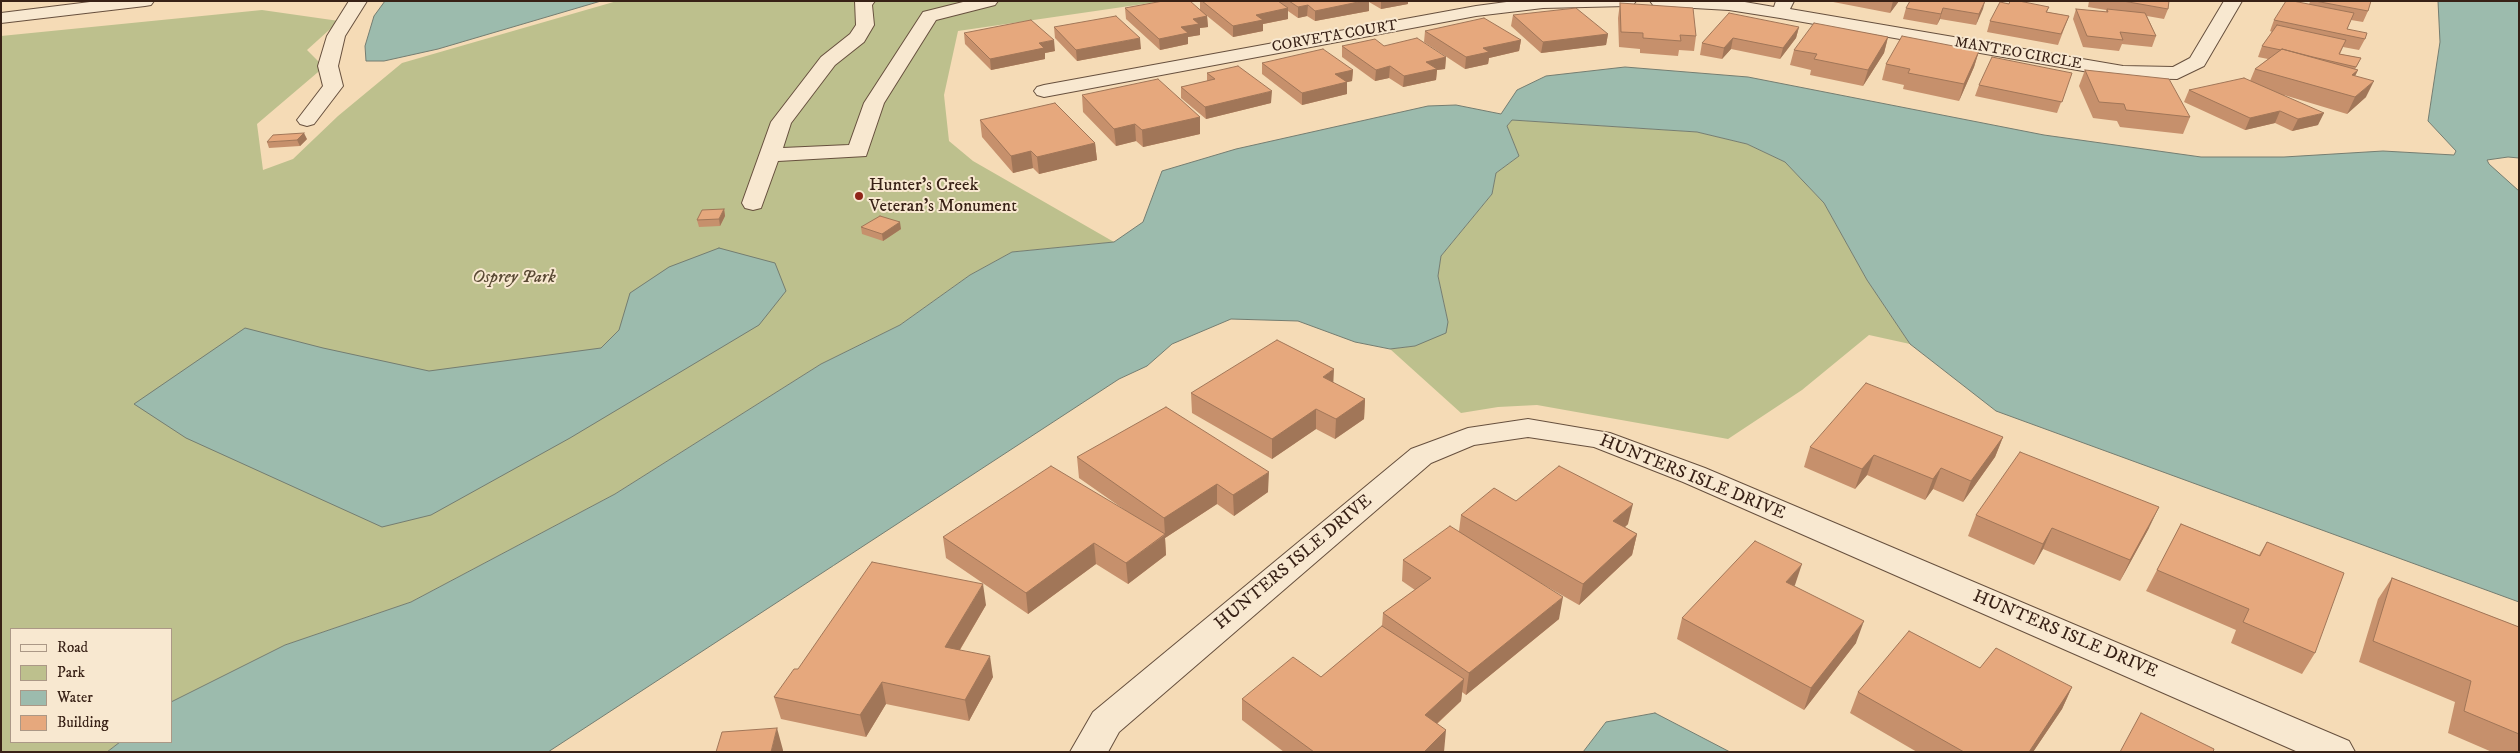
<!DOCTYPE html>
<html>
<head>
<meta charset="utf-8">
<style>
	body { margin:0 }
	#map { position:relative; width:2520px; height:753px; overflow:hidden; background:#f5dbb6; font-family:"IM FELL DW Pica",serif }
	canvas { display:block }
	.frame { position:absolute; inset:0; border:2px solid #382116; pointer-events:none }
	.legend { position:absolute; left:10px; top:628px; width:162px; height:115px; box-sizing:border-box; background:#f8e8d0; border:1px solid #ab9886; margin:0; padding:6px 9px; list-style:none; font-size:15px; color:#382116 }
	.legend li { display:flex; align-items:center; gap:10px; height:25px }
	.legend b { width:25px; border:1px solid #ab9886 }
</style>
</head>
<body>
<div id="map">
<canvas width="2520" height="753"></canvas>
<div class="frame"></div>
<ul class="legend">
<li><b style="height:6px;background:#f8e8d0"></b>Road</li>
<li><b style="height:14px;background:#bdc08d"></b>Park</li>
<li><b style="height:14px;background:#9cbbad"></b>Water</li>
<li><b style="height:14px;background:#e6a87d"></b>Building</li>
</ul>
</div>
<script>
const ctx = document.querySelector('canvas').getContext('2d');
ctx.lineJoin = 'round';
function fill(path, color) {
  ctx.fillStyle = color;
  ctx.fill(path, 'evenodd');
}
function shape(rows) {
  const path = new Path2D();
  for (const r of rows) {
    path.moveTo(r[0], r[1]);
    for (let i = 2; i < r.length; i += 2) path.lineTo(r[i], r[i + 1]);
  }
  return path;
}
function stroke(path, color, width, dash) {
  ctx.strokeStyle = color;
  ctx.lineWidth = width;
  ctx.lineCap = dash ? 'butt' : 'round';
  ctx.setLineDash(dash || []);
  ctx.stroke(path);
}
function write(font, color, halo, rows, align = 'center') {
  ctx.font = font + ' "IM FELL DW Pica",serif';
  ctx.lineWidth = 4;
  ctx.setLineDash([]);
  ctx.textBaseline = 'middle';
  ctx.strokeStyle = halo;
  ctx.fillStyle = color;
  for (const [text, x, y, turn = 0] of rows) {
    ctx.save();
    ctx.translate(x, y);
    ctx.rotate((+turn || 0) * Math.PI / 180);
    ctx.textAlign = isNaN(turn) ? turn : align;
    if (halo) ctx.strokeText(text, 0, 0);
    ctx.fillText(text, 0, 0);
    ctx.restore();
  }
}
fill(shape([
	[617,1,1164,1,958,31,944,95,949,141,973,161,1114,242,1012,252,970,275,900,325,821,364,615,494,411,602,285,645,171,702,171,629,11,629,11,742,120,742,107,752,1,752,1,36,262,10,339,21,307,50,324,67,257,124,263,170,293,159,338,116,402,63],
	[1512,120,1697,132,1747,144,1785,162,1824,203,1867,280,1910,344,1869,335,1802,390,1728,439,1537,405,1498,407,1461,413,1390,349,1415,346,1448,322,1438,276,1441,256,1492,194,1496,173,1519,156,1507,126]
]), '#bdc08d');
const water = shape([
	[385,1,601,1,438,49,384,61,366,61,365,46,374,16,385,1],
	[2438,1,2519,1,2519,158,2508,157,2487,160,2489,164,2519,191,2519,602,1996,411,1910,344,1867,280,1824,203,1785,162,1747,144,1697,132,1512,120,1507,126,1519,156,1496,173,1492,194,1441,256,1438,276,1448,322,1446,333,1415,346,1390,349,1355,342,1298,321,1231,319,1172,344,1147,366,1119,379,548,752,107,752,120,742,171,742,171,702,285,645,411,602,615,494,821,364,900,325,970,275,1012,252,1114,242,1143,222,1162,171,1236,149,1428,106,1456,105,1501,114,1517,90,1546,76,1625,67,1748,77,2044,135,2201,157,2284,157,2383,151,2454,155,2456,151,2428,121,2440,42,2438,1],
	[719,248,775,263,786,291,759,325,570,438,431,515,382,527,186,438,134,404,245,328,323,348,429,371,601,348,619,330,630,293,669,267,719,248],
	[1655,713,1730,752,1583,752,1606,722,1655,713]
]);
fill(water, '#9cbbad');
stroke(water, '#747d71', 1);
const minor = shape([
	[98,1,154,1,151,5,145,6,1,23,1,13,98,1],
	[349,1,367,1,345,36,338,66,343,86,314,124,307,126,300,124,297,120,323,86,318,66,327,36,349,1],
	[855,1,875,1,872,5,874,25,864,42,835,65,791,123,783,148,849,145,864,103,923,12,967,1,998,1,995,5,936,20,884,103,866,156,778,161,761,208,753,210,745,208,742,203,771,122,821,57,850,34,856,25,855,1],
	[1514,1,1636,1,1633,5,1627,6,1543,8,1476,16,1044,97,1037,95,1034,91,1037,87,1044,85,1476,6,1514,1],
	[1650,1,1739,1,1774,7,1776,1,1794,1,1790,9,2123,66,2173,67,2190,58,2224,1,2242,1,2204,66,2177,79,2123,78,1780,18,1729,10,1659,6,1653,5,1650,1],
	[1528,419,1610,433,1705,468,2349,741,2355,752,2298,752,1683,482,1594,447,1528,437,1474,445,1431,463,1119,732,1108,752,1070,752,1093,712,1411,449,1468,428,1528,419]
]);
stroke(minor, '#67503e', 2);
fill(minor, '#f8e8d0');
fill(shape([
	[1200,1,1408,1,1408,4,1381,9,1369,2,1369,11,1315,21,1307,16,1298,18,1288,11,1288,19,1263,24,1263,31,1233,37,1201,11,1207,16,1208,27,1200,28,1200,35,1188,37,1188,44,1160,50,1126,19,1125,8,1200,10],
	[1828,1,1899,1,1890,13],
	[1985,1,1976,25,1940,19,1937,25,1903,19,1906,8],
	[2089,1,2169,1,2168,9,2164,19,2147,16,2156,36,2152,47,2122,44,2119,51,2083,47,2073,19,2076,9,2106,12,2106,10,2088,7],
	[2307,1,2371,1,2368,11,2363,22,2351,20,2347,29,2365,39,2359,50,2343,47,2340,54,2361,58,2355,69,2358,70,2355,76,2366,97,2347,114,2284,95,2318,125,2292,131,2275,123,2245,130,2184,102,2189,90,2250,81,2255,69,2268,59,2258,57,2262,46,2272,32,2270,31,2274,20,2309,4,2310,2],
	[1620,3,1696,36,1694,51,1679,50,1678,56,1640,53,1640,49,1619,47,1618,18],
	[2009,4,2049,7,2047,12,2069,16,2058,45,1987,32,1990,21],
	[1513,15,1608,34,1606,45,1541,53,1511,26],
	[1054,27,1141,49,1077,61,1055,38],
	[1799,27,1796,38,1780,59,1731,49,1722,59,1700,55,1702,43],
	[1425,31,1521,40,1519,51,1489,58,1488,64,1465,69,1424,42],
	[964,33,1055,51,1045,53,1045,59,991,70,965,44],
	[1888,37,1884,53,1863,86,1810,75,1811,70,1790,65,1794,50],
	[1342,46,1384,46,1446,57,1445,69,1437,70,1436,80,1403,87,1389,78,1375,81,1342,57],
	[1979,51,1974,67,1959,101,1903,89,1904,85,1882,80,1886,64],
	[1262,63,1353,70,1352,81,1347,82,1347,94,1302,105,1262,74],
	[2085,70,2190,117,2183,134,2120,127,2117,121,2093,118,2079,86],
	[1207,73,1271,103,1206,119,1181,98,1181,87,1207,81],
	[2072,73,2057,113,1975,96,1979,85],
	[1082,95,1200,117,1200,134,1143,147,1136,141,1116,146,1083,112],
	[980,120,1095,143,1097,160,1039,174,1033,168,1013,173,982,137],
	[307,139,300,146,269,148,267,142],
	[724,209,725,216,720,226,699,227,697,220],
	[861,227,901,229,883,241,862,234],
	[1334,383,1365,399,1364,419,1335,439,1316,429,1272,459,1192,413,1191,393],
	[2003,437,1995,457,1963,502,1933,489,1925,500,1867,475,1855,489,1804,467,1810,447],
	[1077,457,1268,492,1234,516,1217,504,1165,538,1166,555,1128,584,1096,564,1028,614,946,558,943,537,1129,513,1079,478],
	[1516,501,1628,524,1625,527,1637,534,1632,555,1579,605,1532,578,1559,619,1466,695,1462,692,1461,701,1437,724,1444,752,1284,752,1242,720,1242,699,1321,677,1382,626,1383,613,1415,590,1402,581,1403,560,1459,531,1461,515],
	[1976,515,2149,528,2120,581,2043,549,2034,565,1968,536],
	[2181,524,2259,555,2267,542,2315,653,2302,674,2231,643,2236,630,2146,591],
	[2392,578,2519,627,2519,752,2492,752,2448,733,2455,702,2359,662,2378,599],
	[1795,585,1794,586,1856,643,1804,710,1677,639,1682,618],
	[986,605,960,650,993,677,969,721,886,704,866,737,781,719,774,697,798,669],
	[1980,668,2072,687,2062,709,2033,752,1917,752,1850,713,1858,692]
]), '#c6906c');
fill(shape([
	[1363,1,1369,1,1369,11,1315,21,1315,11],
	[1381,1,1408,1,1408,4,1381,9],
	[1893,1,1899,1,1890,13],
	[1985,1,1983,9,1976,25,1979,14],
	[1308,5,1307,16,1298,18,1298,7],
	[1288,8,1288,19,1263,24,1263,31,1233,37,1233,26,1256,15],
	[1943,8,1940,19,1937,25,1941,14],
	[1207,16,1208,27,1200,28,1200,35,1188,37,1188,44,1160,50,1159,39,1181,27,1193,19],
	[1799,27,1796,38,1780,59,1783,48],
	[1608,34,1606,45,1541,53,1543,42],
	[1888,37,1884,53,1863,86,1868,70],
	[1140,38,1141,49,1077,61,1076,50],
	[1733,38,1731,49,1722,59,1724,48],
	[1054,40,1055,51,1045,53,1045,59,991,70,990,59,1039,43],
	[1521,40,1519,51,1489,58,1488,64,1465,69,1466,57,1483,48],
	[1979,51,1974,67,1959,101,1964,84],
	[1446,57,1445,69,1437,70,1436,80,1403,87,1404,76,1426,62],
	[2361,58,2353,73,2358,70,2350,86,2344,91],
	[1390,66,1389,78,1375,81,1376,70],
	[1353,70,1352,81,1335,85,1335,74],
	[2374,81,2366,97,2347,114,2355,97],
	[1347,82,1347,94,1302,105,1302,93],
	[1272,91,1271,103,1206,119,1205,107],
	[2280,111,2275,123,2245,130,2250,118],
	[2324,113,2318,125,2292,131,2298,119],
	[1200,117,1200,134,1143,147,1142,130],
	[1135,124,1136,141,1116,146,1114,129],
	[304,133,307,139,300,146,297,140],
	[1095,143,1097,160,1039,174,1037,157],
	[1031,151,1033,168,1013,173,1011,156],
	[724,209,725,216,720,226,719,219],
	[900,222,901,229,883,241,882,234],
	[1334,369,1333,389,1323,377],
	[1365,399,1364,419,1335,439,1336,419],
	[1316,409,1316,429,1272,459,1272,439],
	[2003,437,1995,457,1963,502,1971,481],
	[1874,455,1867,475,1855,489,1862,469],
	[1941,468,1933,489,1925,500,1933,479],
	[1269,472,1268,492,1234,516,1233,495],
	[1217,484,1217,504,1165,538,1166,555,1128,584,1126,563,1165,535,1164,518],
	[1633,504,1628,524,1609,542,1613,521],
	[2159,507,2149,528,2120,581,2130,560],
	[2052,528,2043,549,2034,565,2043,544],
	[1637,534,1632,555,1579,605,1583,584],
	[1094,543,1096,564,1028,614,1026,593],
	[1802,564,1795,585,1780,603,1786,582],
	[983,584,986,605,949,668,945,647],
	[1563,597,1559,619,1466,695,1469,673],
	[1864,621,1856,643,1804,710,1811,688],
	[990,656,993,677,969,721,965,700],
	[1464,679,1461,701,1422,737,1425,715],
	[882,682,886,704,866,737,860,715],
	[2072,687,2062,709,2033,752,2029,752],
	[777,728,783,750,783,752,771,752],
	[1446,730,1444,752,1424,752]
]), '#a17658');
const building = shape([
	[1163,1,1190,1,1207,16,1193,19,1199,24,1181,27,1188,33,1159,39,1125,8,1163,1],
	[1202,1,1278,1,1288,8,1256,15,1263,20,1233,26,1202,1],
	[1289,1,1363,1,1315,11,1308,5,1298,7,1289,1],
	[1910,1,1985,1,1979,14,1943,8,1941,14,1906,8,1910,1],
	[2010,1,2019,1,2049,7,2046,12,2069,16,2061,34,1990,21,2000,2,2009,4,2010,1],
	[2123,1,2169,1,2168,9,2123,1],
	[2286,1,2293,1,2354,13,2347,29,2367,33,2365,39,2274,20,2286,1],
	[2315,1,2371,1,2368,11,2315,1],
	[1620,3,1693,8,1696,36,1680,35,1681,41,1643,38,1643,33,1621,32,1620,3],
	[1576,8,1608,34,1543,42,1513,15,1576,8],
	[2076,9,2108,12,2107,9,2145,13,2156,36,2120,32,2123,40,2087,36,2076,9],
	[1729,13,1799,27,1783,48,1733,38,1724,48,1702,43,1729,13],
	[1116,16,1140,38,1076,50,1054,27,1116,16],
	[1484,18,1521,40,1483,48,1489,52,1466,57,1425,31,1484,18],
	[1031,20,1054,40,1039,43,1044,48,990,59,964,33,1031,20],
	[1814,23,1888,37,1868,70,1814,59,1817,54,1794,50,1814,23],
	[2277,25,2346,40,2339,54,2361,58,2356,67,2313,57,2282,49,2281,50,2262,46,2277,25],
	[1902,36,1979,51,1964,84,1908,73,1910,69,1886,64,1902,36],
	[1417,38,1446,57,1426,62,1437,69,1404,76,1390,66,1376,70,1342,46,1375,39,1384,46,1417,38],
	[1323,49,1353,70,1335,74,1347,82,1302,93,1262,63,1323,49],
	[2282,49,2358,70,2352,75,2374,81,2355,97,2255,69,2282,49],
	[1992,57,2072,73,2062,102,1979,85,1992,57],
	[1238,66,1272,91,1205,107,1181,87,1215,79,1207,73,1238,66],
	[2085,70,2169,79,2190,117,2126,110,2124,104,2099,102,2085,70],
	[2244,78,2324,113,2298,119,2280,111,2250,118,2189,90,2244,78],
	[1158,79,1200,117,1142,130,1135,124,1114,129,1082,95,1158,79],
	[1055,103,1095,143,1037,157,1031,151,1011,156,980,120,1055,103],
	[304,133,297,140,267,142,273,135,304,133],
	[724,209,719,219,697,220,702,210,724,209],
	[880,216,900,222,882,234,861,227,880,216],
	[1277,340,1334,369,1323,377,1365,399,1336,419,1316,409,1272,439,1191,393,1277,340],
	[1866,383,2003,437,1971,481,1941,468,1933,479,1874,455,1862,469,1810,447,1866,383],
	[1166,407,1269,472,1233,495,1217,484,1164,518,1077,457,1166,407],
	[2020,452,2159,507,2130,560,2052,528,2043,544,1976,515,2020,452],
	[1051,466,1165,534,1126,563,1094,543,1026,593,943,537,1051,466],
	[1559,466,1633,504,1613,521,1637,534,1583,584,1461,515,1494,488,1516,501,1559,466],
	[2181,524,2260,556,2267,542,2344,573,2315,653,2243,622,2249,609,2157,570,2181,524],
	[1450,526,1563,597,1469,673,1383,613,1431,578,1403,560,1450,526],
	[1755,541,1802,564,1786,582,1864,621,1811,688,1682,618,1755,541],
	[872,562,983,584,945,647,990,656,965,700,882,682,860,715,774,697,794,669,798,669,872,562],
	[2392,578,2519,627,2519,734,2464,711,2471,681,2373,641,2392,578],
	[1382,626,1464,679,1425,715,1446,730,1424,752,1314,752,1242,699,1293,657,1321,677,1382,626],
	[1909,631,1980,668,1996,648,2072,687,2029,752,1964,752,1858,692,1909,631],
	[2141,713,2214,749,2213,752,2120,752,2141,713],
	[777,728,771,752,716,752,722,732,777,728]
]);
fill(building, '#e6a87d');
stroke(building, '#a17658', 1);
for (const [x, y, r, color] of [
	[859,196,5,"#8f2418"]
]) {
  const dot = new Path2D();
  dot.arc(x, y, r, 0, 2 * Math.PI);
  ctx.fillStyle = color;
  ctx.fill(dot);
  stroke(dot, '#f8e8d0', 2);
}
write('15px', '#382116', '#f8e8d0', [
	["CORVETA COURT",1335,37,-10],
	["MANTEO CIRCLE",2018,54,10]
]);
write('18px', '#382116', '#f8e8d0', [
	["Hunter's Creek",869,186],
	["Veteran's Monument",869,207]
], 'left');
write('italic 18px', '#594934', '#f8e8d0', [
	["Osprey Park",514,278]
]);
write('18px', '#382116', '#f8e8d0', [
	["HUNTERS ISLE DRIVE",1692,478,22],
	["HUNTERS ISLE DRIVE",1294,563,-40],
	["HUNTERS ISLE DRIVE",2065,635,23]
]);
</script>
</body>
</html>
